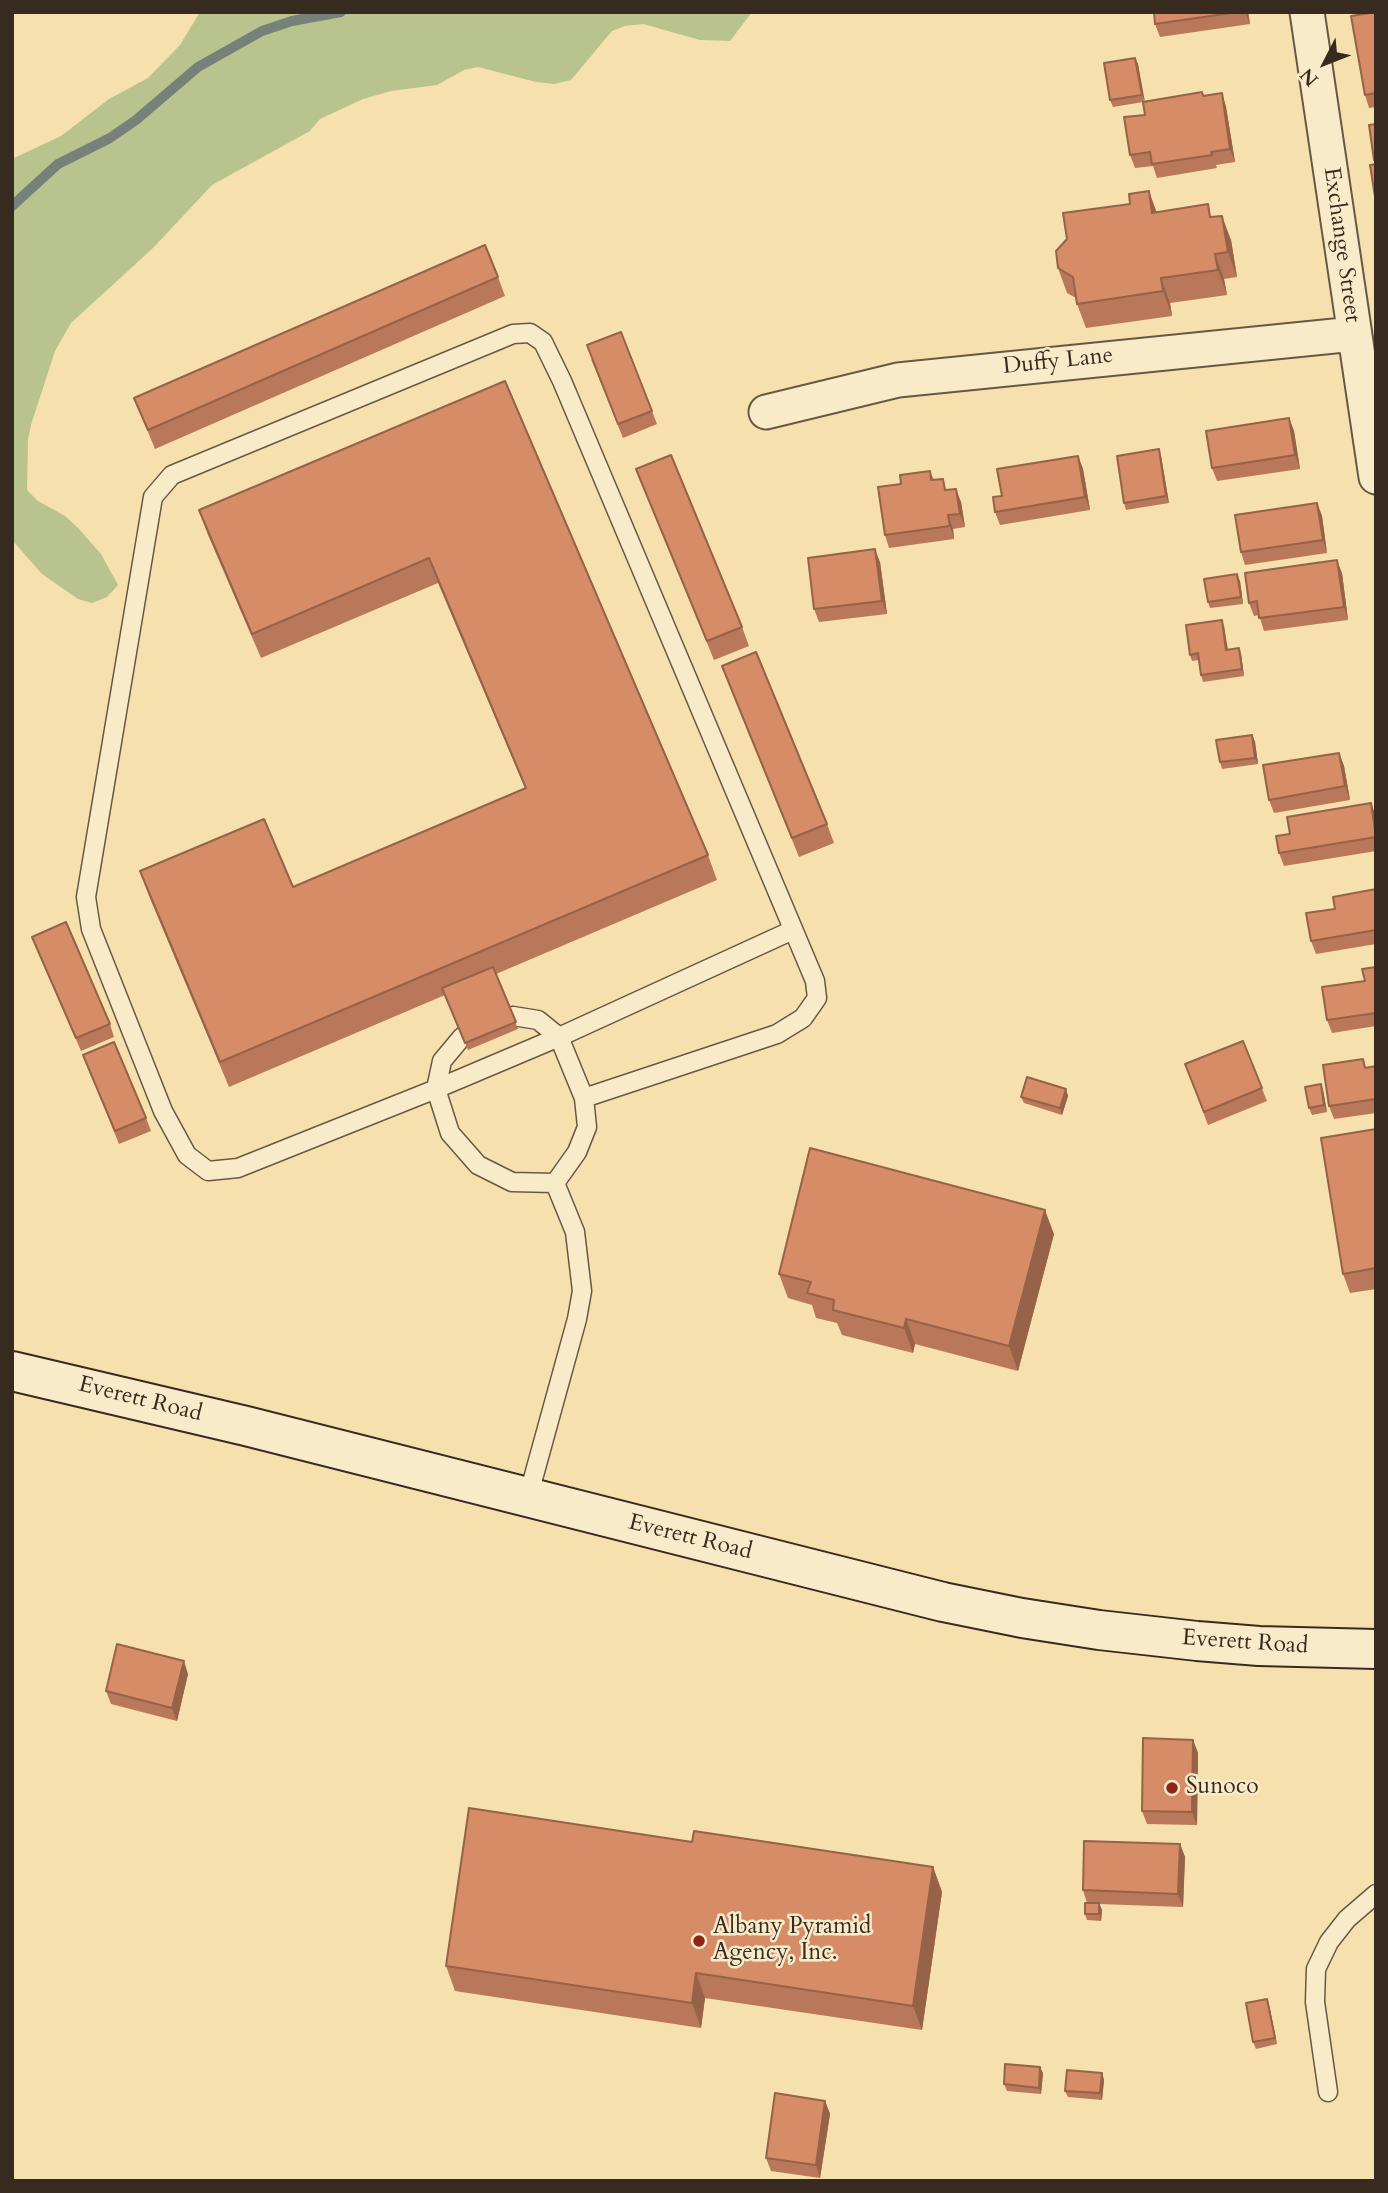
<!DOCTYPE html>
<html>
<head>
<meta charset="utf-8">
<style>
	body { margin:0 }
	#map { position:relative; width:1388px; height:2193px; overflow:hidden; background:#f6e0ae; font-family:Cardo,serif }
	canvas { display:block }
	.frame { position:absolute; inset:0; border:14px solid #372b20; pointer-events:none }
	.north { position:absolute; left:1290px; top:28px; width:70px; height:70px; -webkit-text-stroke:5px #f9ebca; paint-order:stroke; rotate:228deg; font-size:19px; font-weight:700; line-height:28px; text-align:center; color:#372b20 }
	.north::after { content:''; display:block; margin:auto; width:24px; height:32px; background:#372b20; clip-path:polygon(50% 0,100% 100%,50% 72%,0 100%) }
</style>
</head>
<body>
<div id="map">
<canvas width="1388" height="2193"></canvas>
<div class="frame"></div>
<div class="north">N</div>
</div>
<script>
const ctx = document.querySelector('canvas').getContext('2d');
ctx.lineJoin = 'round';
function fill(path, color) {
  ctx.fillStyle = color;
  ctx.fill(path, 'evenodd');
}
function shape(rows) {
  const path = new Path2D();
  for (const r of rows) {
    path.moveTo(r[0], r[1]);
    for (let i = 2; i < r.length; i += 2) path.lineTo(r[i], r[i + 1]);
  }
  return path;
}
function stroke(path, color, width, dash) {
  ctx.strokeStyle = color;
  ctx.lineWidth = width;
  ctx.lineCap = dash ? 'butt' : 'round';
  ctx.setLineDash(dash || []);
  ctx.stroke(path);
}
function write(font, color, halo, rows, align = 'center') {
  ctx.font = font + ' Cardo,serif';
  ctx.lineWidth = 5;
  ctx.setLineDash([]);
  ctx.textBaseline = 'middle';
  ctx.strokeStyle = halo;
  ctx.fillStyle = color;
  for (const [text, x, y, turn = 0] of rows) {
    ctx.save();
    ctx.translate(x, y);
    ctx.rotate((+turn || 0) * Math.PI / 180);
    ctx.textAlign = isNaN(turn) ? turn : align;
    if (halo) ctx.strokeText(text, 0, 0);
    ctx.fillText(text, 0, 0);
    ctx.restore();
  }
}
fill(shape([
	[200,12,752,12,730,41,700,40,643,24,625,26,612,31,571,80,554,84,536,82,478,67,464,70,437,85,391,91,363,99,320,119,310,131,212,185,153,248,71,323,55,351,31,425,28,440,27,490,38,501,65,516,78,528,101,554,118,585,107,597,92,603,78,599,42,574,12,540,12,159,61,136,109,99,148,78,180,45]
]), '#b8c38d');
stroke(shape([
	[12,206,58,164,110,138,136,120,198,67,262,31,292,21,341,12]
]), '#77817a', 10);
const lane = shape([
	[513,1016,538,1020,559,1037,584,1098,587,1127,577,1152,555,1183],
	[462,1037,442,1061,436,1089,450,1133,478,1165,512,1182,555,1183],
	[584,1098,777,1034,803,1018,817,998,815,981,562,381,543,342,530,333,513,334,172,475,153,497,86,897,91,929,163,1111,187,1155,208,1171,238,1168,436,1089,559,1037,793,930],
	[528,1497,577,1319,582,1291,575,1232,555,1183],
	[1328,2092,1315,2002,1316,1969,1329,1942,1347,1919,1376,1894]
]);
const street = shape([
	[1307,12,1376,477],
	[766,412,898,380,1354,334]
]);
const secondary = shape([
	[12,1371,246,1426,943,1602,1022,1618,1099,1630,1197,1641,1259,1646,1376,1649]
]);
stroke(lane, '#675844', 21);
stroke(street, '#675844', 37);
stroke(secondary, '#372b20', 42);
stroke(lane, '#f9ebca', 18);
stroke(street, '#f9ebca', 33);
stroke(secondary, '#f9ebca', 38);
fill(shape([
	[1154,12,1248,12,1250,24,1160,37,1155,24],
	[1376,12,1376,107,1369,108,1365,95],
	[1135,58,1138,64,1144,101,1202,92,1204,96,1222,93,1226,107,1235,162,1216,165,1217,168,1157,178,1153,166,1135,168,1130,155,1145,115,1143,102,1113,107,1110,100],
	[1157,212,1213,217,1231,240,1237,277,1224,279,1227,295,1170,303,1172,316,1086,328,1077,304,1076,298,1067,293,1058,268],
	[498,277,505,296,155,449,134,398],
	[591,359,652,411,657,424,623,438],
	[505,381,708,855,717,880,496,974,518,1029,468,1050,445,995,229,1087,149,896,140,871,293,887,525,788,438,583,261,658,208,535,199,510],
	[1289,418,1294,431,1300,469,1217,481,1212,468],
	[1078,456,1083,469,1090,510,1000,525,995,512,1002,496],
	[1161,456,1169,503,1126,510,1124,503],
	[636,469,742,627,749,646,714,660],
	[930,471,934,480,961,502,965,527,953,529,954,539,889,548,885,535,901,484],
	[1317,503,1322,516,1327,553,1245,565,1241,552],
	[880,562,887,614,819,622,814,609],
	[1342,573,1348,620,1264,631,1259,615,1254,616,1249,603],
	[1240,581,1243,604,1210,608,1208,602],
	[1224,626,1228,649,1241,654,1244,676,1203,682,1201,675,1199,660,1192,661,1190,655],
	[722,666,827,824,834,843,799,857],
	[1252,735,1255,742,1258,764,1222,769,1220,762],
	[1339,753,1344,766,1350,800,1274,813,1269,800],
	[1376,817,1376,851,1284,866,1279,853],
	[1376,889,1376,944,1316,954,1311,941,1335,909],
	[32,937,110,1024,114,1037,81,1051],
	[1376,967,1376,1026,1332,1033,1327,1020,1365,981],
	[1243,1041,1267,1101,1208,1125,1185,1064],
	[83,1055,146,1118,151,1131,119,1144],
	[1363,1059,1366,1068,1376,1066,1376,1113,1334,1119,1329,1106],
	[1066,1089,1068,1096,1062,1115,1024,1103,1021,1097],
	[1323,1090,1327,1112,1312,1115,1309,1108],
	[1376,1129,1376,1289,1350,1293,1343,1274],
	[1054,1234,1018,1371,915,1344,913,1353,842,1335,837,1323,816,1318,812,1305,788,1298,779,1274],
	[188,1674,177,1721,111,1704,106,1691],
	[1193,1740,1198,1753,1197,1825,1147,1824,1142,1811],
	[692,1842,933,1867,942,1892,922,2030,705,1998,701,2028,455,1991,446,1966],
	[1180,1844,1185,1857,1183,1907,1099,1904,1102,1910,1101,1921,1087,1920,1085,1914,1087,1903,1083,1890],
	[1267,1999,1269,2005,1277,2044,1256,2049,1253,2042],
	[1043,2073,1041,2094,1007,2091,1004,2084],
	[1102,2073,1104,2080,1102,2100,1068,2097,1065,2091],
	[825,2101,830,2114,820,2178,771,2171,766,2158]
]), '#b87859');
fill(shape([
	[1245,12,1248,12,1250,24],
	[1135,58,1138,64,1145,102,1142,95],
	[1222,93,1226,107,1235,162,1230,149],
	[1149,191,1158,216,1152,213],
	[1222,216,1231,240,1237,277,1228,252],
	[1215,254,1224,279,1227,295,1218,270],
	[1161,278,1170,303,1172,316,1163,291],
	[1289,418,1294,431,1300,469,1295,455],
	[1159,449,1161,456,1169,503,1166,496],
	[1078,456,1083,469,1090,510,1085,497],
	[956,489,961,502,965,527,960,514],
	[1317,503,1322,516,1327,553,1323,540],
	[948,515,953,529,954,539,950,526],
	[875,549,880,562,887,614,882,601],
	[1337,560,1342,573,1348,620,1344,607],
	[1237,574,1240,581,1243,604,1241,597],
	[1222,620,1224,626,1228,656,1226,650],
	[1239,648,1241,654,1244,676,1242,669],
	[1252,735,1255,742,1258,764,1255,758],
	[1339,753,1344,766,1350,800,1345,786],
	[1371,803,1376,816,1376,834],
	[1321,1084,1323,1090,1327,1112,1324,1105],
	[1066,1089,1068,1096,1062,1115,1060,1108],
	[1045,1210,1054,1234,1018,1371,1009,1346],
	[906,1319,915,1344,913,1353,904,1328],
	[184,1661,188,1674,177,1721,172,1708],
	[1193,1740,1198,1753,1197,1825,1192,1812],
	[1180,1844,1185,1857,1183,1907,1178,1894],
	[933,1867,942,1892,922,2030,913,2006],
	[1099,1903,1102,1910,1101,1921,1099,1914],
	[696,1973,705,1998,701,2028,692,2003],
	[1267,1999,1269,2005,1277,2044,1275,2038],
	[1040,2067,1043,2073,1041,2094,1039,2088],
	[1102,2073,1104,2080,1102,2100,1100,2093],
	[825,2101,830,2114,820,2178,816,2165]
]), '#966248');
const building = shape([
	[1154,12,1238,12,1155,24,1154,12],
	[1376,12,1376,93,1365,95,1351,16,1376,12],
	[1135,58,1142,95,1110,100,1104,63,1135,58],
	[1202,92,1203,96,1222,93,1230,149,1211,152,1212,155,1152,164,1150,152,1130,155,1124,117,1145,115,1143,102,1202,92],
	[1376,124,1376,159,1374,160,1369,125,1376,124],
	[1376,164,1376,203,1370,165,1376,164],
	[1149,191,1152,213,1208,204,1210,217,1222,216,1228,252,1215,254,1218,270,1161,278,1163,291,1077,304,1073,277,1058,268,1056,251,1067,239,1063,213,1130,204,1129,194,1149,191],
	[485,245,498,277,148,430,134,398,485,245],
	[621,332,652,411,618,424,587,345,621,332],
	[505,381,708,855,220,1062,140,871,264,819,293,887,526,788,429,558,252,634,199,510,505,381],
	[1289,418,1295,455,1212,468,1206,431,1289,418],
	[1159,449,1166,496,1124,503,1117,456,1159,449],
	[671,455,742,627,707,641,636,469,671,455],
	[1078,456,1085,497,995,512,993,497,1002,496,997,469,1078,456],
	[930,471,931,480,943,479,945,490,956,489,960,514,948,515,950,526,885,535,878,487,901,484,900,475,930,471],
	[1317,503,1323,540,1241,552,1235,515,1317,503],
	[875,549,882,601,814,609,808,558,875,549],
	[1337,560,1344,607,1259,618,1257,601,1249,603,1245,573,1337,560],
	[1237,574,1241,597,1208,602,1204,579,1237,574],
	[1222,620,1226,650,1239,648,1242,669,1201,675,1198,653,1190,655,1186,625,1222,620],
	[756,652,827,824,792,838,722,666,756,652],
	[1252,735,1255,758,1220,762,1216,740,1252,735],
	[1339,753,1345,786,1269,800,1263,765,1339,753],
	[1371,803,1376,837,1279,853,1276,836,1290,834,1287,817,1371,803],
	[1376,889,1376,930,1311,941,1306,913,1335,909,1333,897,1376,889],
	[66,922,110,1024,76,1038,32,937,66,922],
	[493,967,516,1022,465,1043,442,988,493,967],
	[1376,967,1376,1013,1327,1020,1322,987,1365,981,1362,969,1376,967],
	[1243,1041,1262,1088,1204,1112,1185,1064,1243,1041],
	[114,1042,146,1118,115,1131,83,1055,114,1042],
	[1363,1059,1365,1068,1376,1066,1376,1099,1329,1106,1323,1065,1363,1059],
	[1027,1077,1066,1089,1060,1108,1021,1097,1027,1077],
	[1321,1084,1324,1105,1309,1108,1305,1087,1321,1084],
	[1376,1129,1376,1268,1343,1274,1321,1138,1376,1129],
	[810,1148,1045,1210,1009,1346,906,1319,904,1328,833,1310,834,1300,807,1293,811,1282,779,1274,810,1148],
	[117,1644,184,1661,172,1708,106,1691,117,1644],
	[1143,1738,1193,1740,1192,1812,1142,1811,1143,1738],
	[469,1808,692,1842,694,1831,933,1867,913,2006,696,1973,692,2003,446,1966,469,1808],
	[1084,1841,1180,1844,1178,1894,1083,1890,1084,1841],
	[1085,1903,1099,1903,1099,1914,1085,1914,1085,1903],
	[1267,1999,1275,2038,1253,2042,1246,2003,1267,1999],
	[1005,2064,1040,2067,1039,2088,1004,2084,1005,2064],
	[1067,2070,1102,2073,1100,2093,1065,2091,1067,2070],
	[775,2093,825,2101,816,2165,766,2158,775,2093]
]);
fill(building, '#d68c67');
stroke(building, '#966248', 2);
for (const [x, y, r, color] of [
	[1172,1788,7,"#8f2418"],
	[699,1941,7,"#8f2418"]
]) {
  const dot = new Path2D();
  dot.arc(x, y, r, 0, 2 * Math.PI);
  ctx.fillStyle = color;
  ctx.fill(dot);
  stroke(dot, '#f9ebca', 2.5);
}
write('23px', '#372b20', '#f9ebca', [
	["Exchange Street",1341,245,82],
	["Duffy Lane",1058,362,-6],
	["Everett Road",140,1400,14],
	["Everett Road",690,1538,14],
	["Everett Road",1245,1643,4]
]);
write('23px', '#372b20', '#f9ebca', [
	["Sunoco",1186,1788],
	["Albany Pyramid",713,1928],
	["Agency, Inc.",713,1954]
], 'left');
</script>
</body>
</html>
